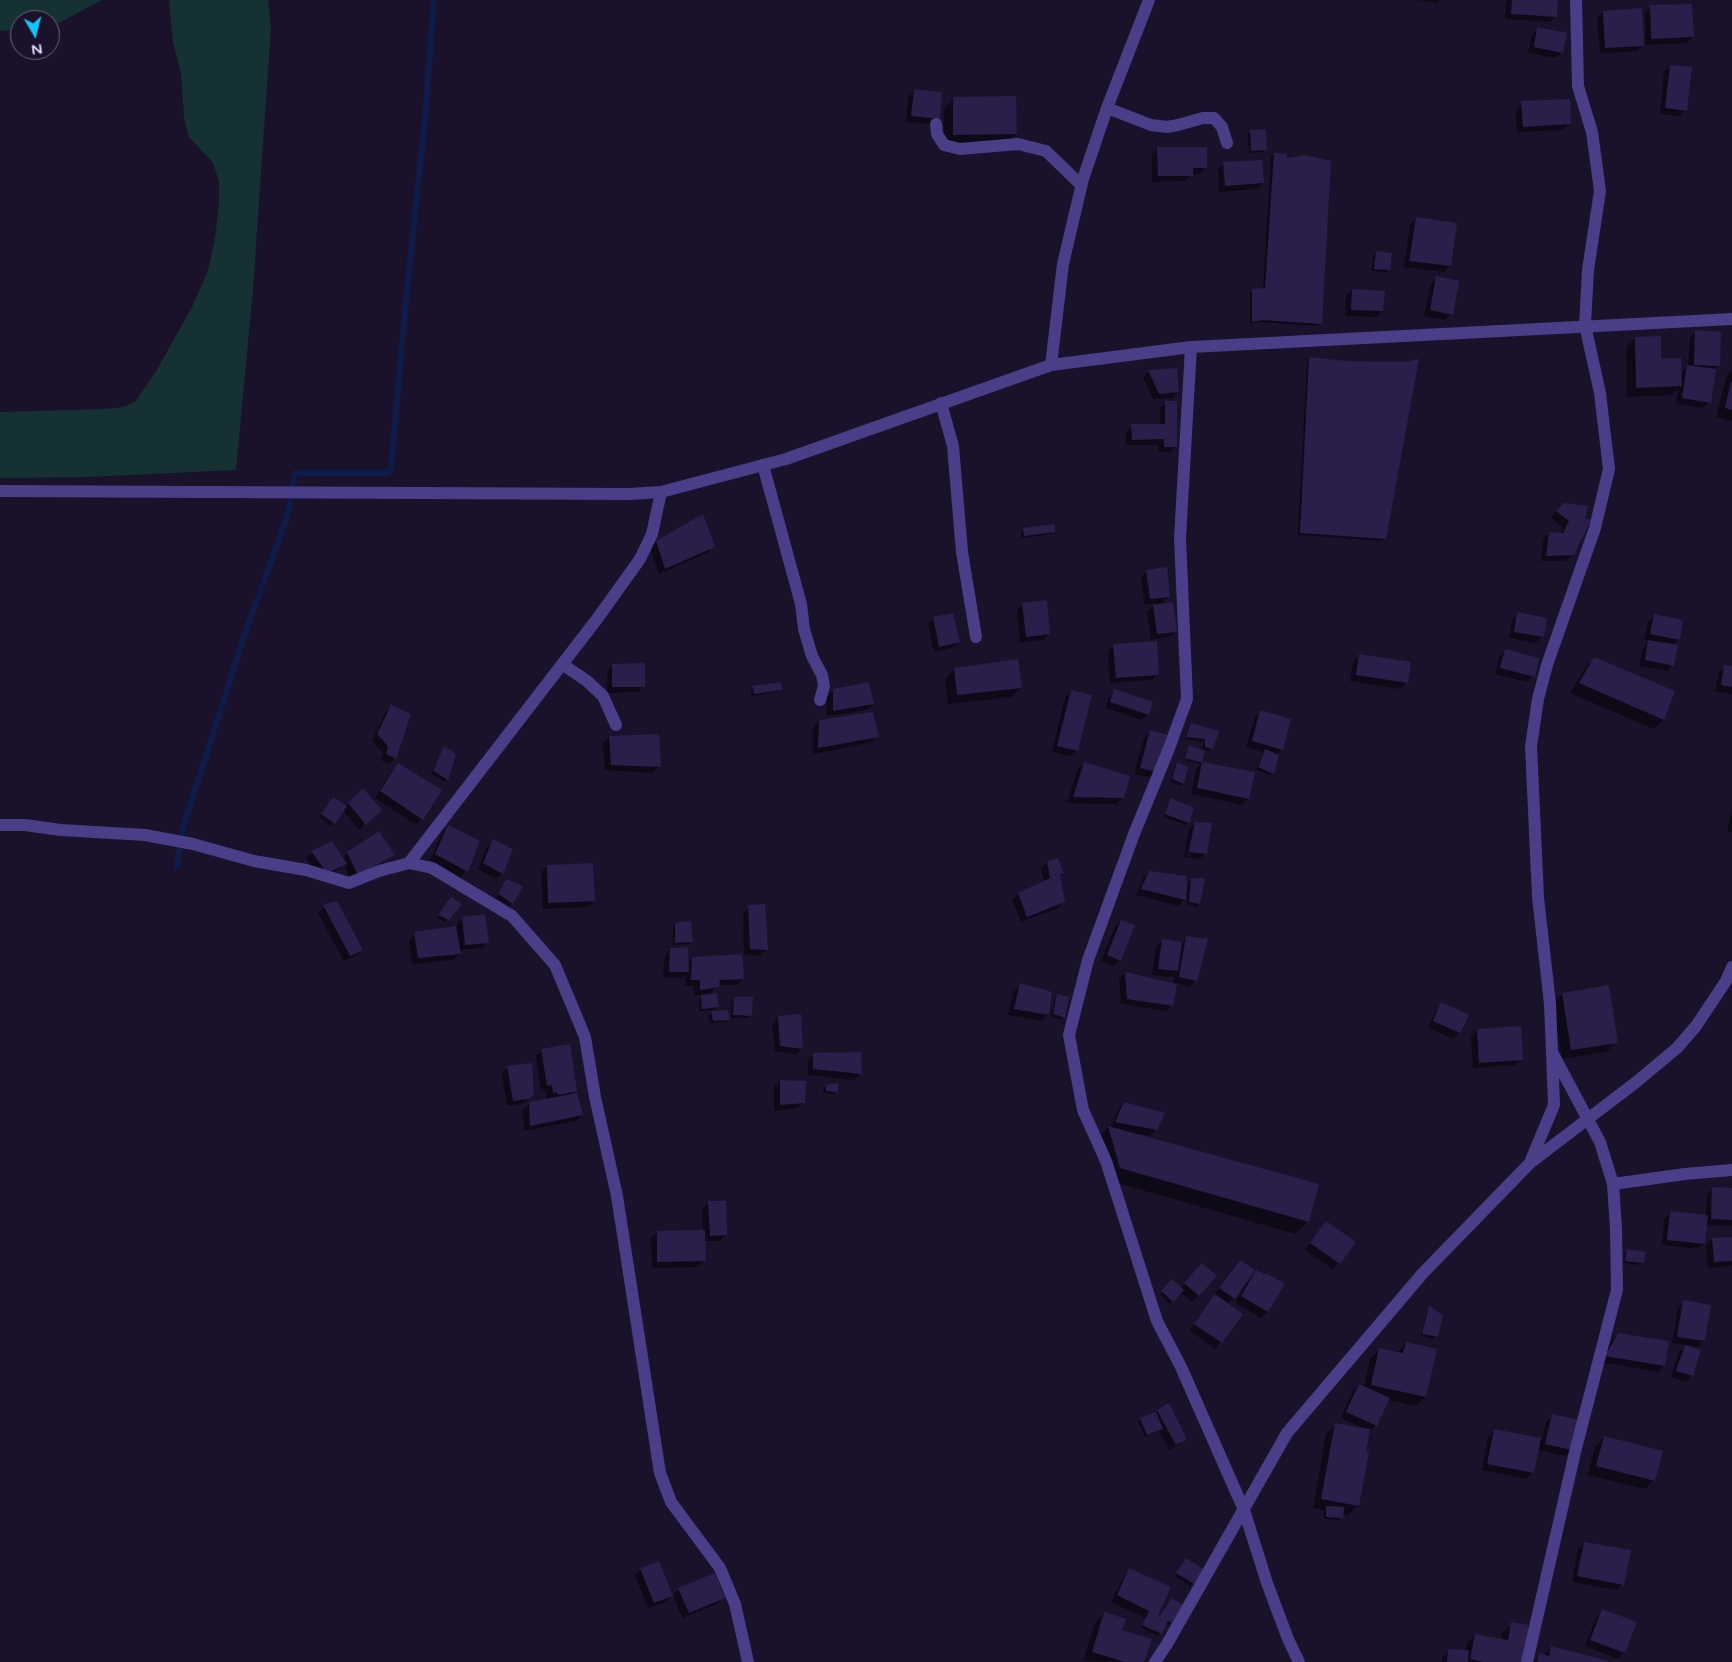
<!DOCTYPE html>
<html>
<head>
<meta charset="utf-8">
<style>
	body { margin:0 }
	#map { position:relative; width:1732px; height:1662px; overflow:hidden; background:#19122a; font-family:"Varela Round",sans-serif }
	canvas { display:block }
	.north { position:absolute; left:10px; top:10px; width:50px; height:50px; box-sizing:border-box; background:#19122a; border:1px solid #6a637f; border-radius:50%; rotate:172deg; font-size:14px; font-weight:700; line-height:20px; text-align:center; color:#e3dcfe }
	.north::after { content:''; display:block; margin:auto; width:18px; height:22px; background:#0ec6f8; clip-path:polygon(50% 0,100% 100%,50% 72%,0 100%) }
</style>
</head>
<body>
<div id="map">
<canvas width="1732" height="1662"></canvas>
<div class="north">N</div>
</div>
<script>
const ctx = document.querySelector('canvas').getContext('2d');
ctx.lineJoin = 'round';
function fill(path, color) {
  ctx.fillStyle = color;
  ctx.fill(path, 'evenodd');
}
function shape(rows) {
  const path = new Path2D();
  for (const r of rows) {
    path.moveTo(r[0], r[1]);
    for (let i = 2; i < r.length; i += 2) path.lineTo(r[i], r[i + 1]);
  }
  return path;
}
function stroke(path, color, width, dash) {
  ctx.strokeStyle = color;
  ctx.lineWidth = width;
  ctx.lineCap = dash ? 'butt' : 'round';
  ctx.setLineDash(dash || []);
  ctx.stroke(path);
}
fill(shape([
	[0,0,102,0,53,26,50,26,50,20,20,20,20,29,0,31],
	[169,0,268,0,271,27,253,289,236,470,88,477,0,478,0,412,104,409,123,407,135,402,155,373,192,307,208,271,215,238,219,204,219,182,213,163,189,137,184,118,181,73,173,42]
]), '#153134');
fill(shape([
	[1417,0,1440,0,1437,3],
	[1506,0,1557,0,1556,16,1550,22,1505,19],
	[1651,7,1693,37,1686,43,1646,45,1645,13],
	[1603,12,1643,45,1637,51,1600,54,1597,18],
	[1538,29,1562,52,1556,58,1528,53,1532,35],
	[1670,66,1686,110,1680,116,1660,114,1664,72],
	[914,91,941,93,933,124,906,122,908,97],
	[953,99,1016,134,1007,143,944,144,944,108],
	[1522,103,1569,124,1563,130,1517,132,1516,109],
	[1251,131,1266,150,1263,152,1249,153,1248,134],
	[1158,148,1205,168,1199,174,1191,174,1185,181,1152,182,1152,154],
	[1274,154,1320,324,1318,326,1259,322,1250,324,1250,293,1253,290,1263,290,1271,157],
	[1224,163,1263,183,1256,189,1219,192,1218,169],
	[1416,218,1450,266,1444,272,1404,267,1410,225],
	[1376,253,1389,269,1386,272,1372,271,1373,255],
	[1437,278,1451,314,1445,320,1424,316,1431,284],
	[1352,290,1382,311,1376,317,1345,316,1346,296],
	[1696,332,1718,365,1714,369,1709,402,1703,408,1676,404,1679,388,1671,395,1627,397,1626,347,1635,338,1660,360,1680,373,1688,366,1690,338],
	[1309,358,1347,362,1403,363,1385,538,1382,541,1298,535,1307,361],
	[1176,369,1178,392,1172,398,1153,399,1143,377,1148,372],
	[1732,370,1732,421,1716,417,1727,375],
	[1166,402,1176,446,1170,452,1158,452,1158,445,1126,445,1126,432,1132,426,1160,425,1160,408],
	[1564,504,1587,507,1573,555,1566,561,1541,561,1543,539,1549,533,1560,534,1563,528,1551,517],
	[1024,530,1054,532,1051,534,1022,538,1021,532],
	[656,542,713,547,707,553,659,574,650,548],
	[1147,571,1169,596,1160,605,1176,631,1170,637,1151,640,1147,612,1156,603,1144,605,1141,577],
	[1023,604,1049,634,1043,640,1020,643,1017,610],
	[1518,614,1546,619,1542,637,1536,643,1509,638,1512,620],
	[1654,616,1679,639,1672,646,1673,665,1667,671,1639,666,1643,648,1649,641,1644,640,1648,622],
	[934,618,958,642,952,648,934,652,928,624],
	[1114,645,1158,674,1152,680,1110,683,1108,651],
	[1505,651,1533,676,1527,682,1495,674,1499,657],
	[1359,656,1409,663,1406,683,1400,689,1350,681,1353,662],
	[1595,658,1674,692,1663,720,1654,729,1570,693,1585,668],
	[613,665,644,686,638,692,607,693,607,671],
	[1725,666,1732,668,1732,694,1715,691,1719,672],
	[954,669,1021,688,1012,697,948,704,945,679],
	[753,687,781,690,778,692,752,696,750,690],
	[833,691,873,704,867,710,827,716,827,697],
	[1115,691,1148,714,1142,720,1105,708,1109,697],
	[1071,692,1077,750,1071,756,1052,752,1065,698],
	[391,707,395,758,389,764,381,760,383,753,372,741,385,713],
	[1261,711,1289,720,1282,750,1276,755,1273,773,1270,775,1256,770,1263,752,1246,747,1255,717],
	[819,721,878,736,872,742,813,754,813,727],
	[1192,724,1217,732,1212,748,1209,751,1204,749,1201,761,1201,760,1184,756,1189,747,1203,751,1203,742,1185,739,1189,727],
	[1150,732,1156,771,1150,777,1134,774,1144,738],
	[609,737,659,767,653,773,605,770,603,743],
	[444,747,447,779,445,782,431,774],
	[1183,759,1253,773,1248,798,1242,805,1191,794,1196,769,1201,764,1183,760],
	[1084,763,1123,798,1116,804,1067,803,1078,769],
	[1177,764,1183,783,1180,786,1170,782,1175,766],
	[398,765,422,819,416,825,375,798,392,771],
	[363,790,380,809,359,830,343,810,331,826,319,817,331,801,346,807],
	[1170,799,1188,822,1185,825,1164,817,1168,802],
	[1732,809,1732,832,1727,831],
	[1196,823,1206,853,1200,859,1184,857,1189,829],
	[1193,828,1195,828,1189,858,1187,858],
	[448,827,478,842,466,871,460,877,430,860,442,833],
	[493,841,502,873,496,879,478,869,487,847],
	[312,852,342,858,348,853,393,854,387,860,352,881,344,865,340,869,321,878,306,858],
	[1047,862,1062,873,1059,876,1064,902,1058,908,1021,922,1012,900,1018,894,1044,882,1041,868],
	[547,866,594,901,588,907,543,909,541,872],
	[1149,872,1184,900,1178,906,1136,895,1143,878],
	[1191,880,1199,904,1197,907,1187,904,1188,882],
	[504,883,512,903,509,906,496,898],
	[449,901,461,904,445,922,436,918],
	[336,903,361,950,355,956,344,961,318,913,324,907],
	[749,907,767,949,761,956,744,954,743,913],
	[463,918,487,942,481,948,459,950,459,954,453,960,412,964,409,940,415,934,457,928,457,924],
	[1121,921,1120,960,1114,966,1101,961,1115,927],
	[675,924,692,941,689,944,673,945,673,927],
	[1187,937,1196,980,1189,987,1176,983,1172,1005,1166,1011,1121,1004,1119,979,1125,973,1173,984,1175,972,1171,977,1152,975,1156,947,1162,940,1181,943],
	[671,949,687,963,692,958,743,979,737,985,718,985,708,995,718,1007,715,1010,700,1011,699,999,704,994,695,996,694,986,685,986,686,974,681,978,663,978,665,955],
	[1020,985,1048,1014,1042,1021,1008,1015,1014,991],
	[1562,994,1617,1042,1607,1052,1562,1059,1553,1004],
	[1057,996,1064,1017,1062,1020,1051,1017,1055,998],
	[735,998,751,1016,748,1018,731,1018,732,1001],
	[1442,1004,1459,1033,1453,1039,1428,1027,1436,1010],
	[712,1012,728,1019,726,1022,710,1023,709,1015],
	[779,1017,802,1049,796,1055,775,1051,772,1023],
	[1477,1030,1522,1059,1515,1065,1473,1068,1471,1036],
	[542,1050,576,1090,571,1095,582,1115,576,1121,524,1131,523,1110,529,1104,547,1100,546,1091,541,1091,536,1056],
	[814,1055,861,1074,854,1080,808,1075,808,1061],
	[508,1067,533,1095,522,1104,507,1106,502,1073],
	[780,1081,804,1102,798,1108,774,1111,774,1087],
	[826,1086,837,1091,834,1094,824,1093,823,1088],
	[1124,1103,1156,1130,1150,1136,1139,1134,1138,1136,1308,1222,1295,1234,1107,1180,1096,1140,1108,1127,1110,1128,1118,1110],
	[1713,1188,1732,1189,1732,1226,1706,1225,1704,1243,1698,1249,1662,1245,1664,1219,1671,1212,1706,1216,1707,1195],
	[708,1203,726,1234,720,1241,704,1241,704,1261,698,1267,652,1268,651,1238,657,1232,703,1231,702,1209],
	[1326,1222,1339,1263,1333,1269,1305,1250],
	[1732,1238,1732,1266,1708,1268,1706,1246,1712,1239],
	[1627,1250,1643,1263,1641,1265,1623,1263,1625,1253],
	[1240,1261,1234,1298,1227,1304,1241,1314,1215,1349,1189,1330,1216,1296,1214,1295,1234,1267],
	[1196,1271,1215,1276,1192,1302,1181,1292,1170,1304,1160,1294,1172,1281,1180,1289],
	[1256,1272,1268,1312,1261,1318,1235,1302,1250,1278],
	[1684,1302,1710,1306,1704,1341,1697,1347,1687,1345,1692,1375,1686,1382,1671,1377,1679,1352,1686,1345,1672,1343,1678,1308],
	[1429,1307,1436,1337,1434,1339,1421,1336,1427,1310],
	[1618,1334,1664,1365,1658,1372,1600,1362,1612,1340],
	[1406,1343,1425,1397,1416,1406,1388,1400,1376,1425,1370,1431,1369,1430,1358,1505,1349,1515,1342,1514,1342,1517,1339,1520,1324,1519,1324,1510,1313,1508,1326,1434,1335,1425,1364,1429,1341,1418,1353,1391,1359,1385,1364,1387,1370,1359,1380,1349,1397,1353],
	[1158,1411,1186,1438,1180,1444,1169,1450,1159,1431,1145,1437,1138,1422],
	[1552,1416,1571,1450,1565,1456,1538,1450,1533,1472,1527,1479,1482,1470,1488,1437,1495,1430,1542,1440,1546,1422],
	[1604,1437,1654,1480,1645,1489,1588,1475,1595,1447],
	[1584,1543,1623,1584,1617,1590,1572,1582,1578,1549],
	[1183,1562,1193,1583,1190,1586,1175,1576],
	[641,1569,672,1596,665,1602,648,1608,635,1575],
	[1130,1570,1155,1615,1171,1622,1168,1625,1166,1623,1158,1636,1141,1628,1145,1618,1111,1602,1124,1576],
	[679,1589,723,1597,717,1604,682,1618,673,1595],
	[1603,1610,1624,1653,1618,1659,1585,1646,1597,1616],
	[1104,1613,1121,1631,1143,1662,1083,1661,1095,1623],
	[1512,1624,1521,1662,1442,1662,1443,1656,1449,1650,1465,1651,1466,1645,1475,1635,1501,1640,1502,1633],
	[1551,1648,1604,1662,1533,1662,1540,1655,1543,1656]
]), '#0007');
stroke(shape([
	[177,867,183,827,246,631,287,517,294,481,295,473,387,473,391,469,405,309,425,119,434,0]
]), '#0d1c48', 6);
fill(shape([
	[1512,0,1558,0,1557,17,1511,14],
	[1692,4,1694,37,1651,39,1650,5],
	[1642,8,1644,46,1605,48,1603,11],
	[1537,27,1567,33,1563,53,1534,47],
	[1670,65,1692,67,1687,111,1665,108],
	[914,89,942,92,940,119,911,116],
	[1016,96,1017,134,953,135,953,97],
	[1570,99,1571,124,1523,127,1521,101],
	[1266,129,1267,150,1251,151,1250,130],
	[1157,147,1207,147,1207,168,1193,168,1193,176,1158,176],
	[1274,153,1287,154,1287,158,1304,155,1331,161,1322,324,1262,320,1252,322,1252,289,1265,288],
	[1262,160,1264,183,1225,186,1223,162],
	[1416,217,1457,223,1451,266,1409,261],
	[1376,251,1392,253,1390,270,1374,269],
	[1436,276,1459,281,1453,315,1430,310],
	[1352,289,1385,291,1383,311,1351,310],
	[1695,330,1721,332,1720,366,1694,365],
	[1661,336,1661,358,1681,358,1682,386,1636,388,1635,337],
	[1309,357,1347,361,1403,362,1419,359,1386,539,1300,533],
	[1687,365,1716,369,1711,403,1682,398],
	[1177,368,1179,392,1159,394,1148,370],
	[1731,382,1732,382,1732,410,1725,408],
	[1165,401,1177,401,1177,447,1164,447,1164,439,1132,440,1131,424,1165,424],
	[1564,503,1588,506,1585,518,1591,520,1574,555,1546,556,1549,532,1563,533,1569,521,1556,511],
	[703,514,715,547,665,569,656,541],
	[1054,524,1055,532,1024,536,1023,528],
	[1167,567,1170,597,1150,599,1146,570],
	[1047,600,1050,634,1026,637,1022,603],
	[1173,602,1177,632,1157,634,1153,605],
	[1517,612,1547,618,1544,637,1514,632],
	[953,613,960,642,939,647,933,617],
	[1654,614,1683,620,1680,640,1650,634],
	[1648,640,1678,645,1674,666,1645,660],
	[1157,641,1159,675,1116,678,1113,644],
	[1505,649,1539,658,1535,677,1500,668],
	[1359,654,1411,662,1408,683,1356,675],
	[1594,657,1675,691,1664,720,1579,683],
	[1018,659,1022,688,957,695,954,668],
	[645,663,645,687,612,687,612,664],
	[1724,665,1732,666,1732,687,1721,685],
	[781,682,782,690,754,694,752,686],
	[869,682,874,704,833,711,833,689],
	[1114,689,1153,702,1149,715,1110,702],
	[1071,690,1092,695,1078,751,1057,746],
	[391,705,411,714,396,759,386,754,388,746,377,734],
	[1260,710,1291,719,1283,750,1252,741],
	[873,712,879,737,818,748,819,720],
	[1191,723,1219,731,1213,749,1205,747,1205,739,1186,737],
	[1150,730,1167,735,1157,772,1140,768],
	[659,734,661,767,611,765,609,736],
	[1189,745,1205,751,1202,762,1185,758],
	[444,746,456,754,448,780,433,771],
	[1265,749,1279,755,1274,774,1258,767],
	[1084,762,1130,776,1124,798,1073,797],
	[1177,762,1188,767,1184,784,1172,779],
	[1202,762,1255,772,1249,799,1197,788],
	[398,763,442,790,423,820,380,791],
	[363,788,382,810,366,825,348,803],
	[333,797,347,806,335,824,321,814],
	[1170,798,1194,808,1189,823,1165,814],
	[1195,822,1212,823,1207,854,1189,852],
	[448,825,480,841,468,872,435,854],
	[379,831,395,855,358,875,347,852],
	[493,839,513,849,503,874,483,863],
	[332,841,347,864,327,873,311,851],
	[1058,858,1064,873,1060,874,1065,902,1027,917,1018,893,1050,878,1047,861],
	[593,863,595,901,548,903,547,865],
	[1149,871,1187,876,1186,900,1141,889],
	[1191,878,1205,878,1200,904,1189,902],
	[506,879,523,886,513,904,498,894],
	[451,897,462,904,449,920,438,915],
	[337,901,363,950,350,956,323,905],
	[765,904,768,950,750,949,748,905],
	[485,914,489,943,465,945,462,917],
	[1121,920,1135,925,1121,961,1107,955],
	[691,921,693,942,675,943,675,923],
	[456,926,461,954,418,958,414,932],
	[1186,936,1208,939,1197,981,1179,977],
	[1162,939,1182,942,1178,971,1158,969],
	[688,947,689,972,669,972,670,948],
	[742,954,744,979,720,980,719,987,700,990,700,980,691,980,692,957],
	[1125,972,1177,984,1173,1006,1127,999],
	[1020,983,1052,992,1049,1015,1014,1009],
	[1609,985,1618,1043,1571,1050,1562,993],
	[717,993,719,1007,702,1009,701,995],
	[1057,994,1069,997,1065,1018,1053,1014],
	[734,997,753,997,752,1016,733,1015],
	[1441,1002,1469,1015,1460,1033,1433,1021],
	[728,1010,730,1020,713,1021,711,1011],
	[801,1014,803,1049,780,1046,778,1016],
	[1521,1026,1523,1060,1479,1063,1477,1029],
	[570,1044,577,1091,559,1095,556,1092,553,1094,552,1085,547,1086,541,1049],
	[861,1052,862,1074,813,1069,813,1053],
	[532,1063,534,1095,529,1099,513,1101,507,1066],
	[780,1080,806,1081,805,1103,780,1105],
	[838,1083,838,1092,826,1091,826,1085],
	[577,1093,583,1115,530,1126,529,1102],
	[1124,1102,1165,1113,1157,1130,1115,1122],
	[1108,1126,1319,1184,1309,1222,1120,1168],
	[1712,1187,1732,1188,1732,1220,1711,1219],
	[708,1201,726,1201,727,1235,710,1236],
	[1670,1211,1708,1215,1705,1244,1667,1240],
	[1326,1221,1356,1242,1340,1264,1310,1243],
	[705,1230,706,1261,657,1262,657,1231],
	[1732,1237,1732,1261,1714,1262,1712,1238],
	[1627,1249,1646,1252,1644,1263,1625,1261],
	[1240,1260,1255,1270,1235,1299,1219,1288],
	[1202,1263,1217,1276,1199,1296,1184,1283],
	[1256,1270,1265,1275,1266,1273,1285,1284,1268,1312,1241,1296],
	[1172,1279,1184,1290,1173,1302,1161,1291],
	[1215,1294,1243,1314,1222,1343,1194,1324],
	[1683,1300,1711,1305,1705,1341,1677,1337],
	[1429,1305,1443,1316,1438,1337,1422,1334],
	[1618,1333,1669,1341,1665,1366,1605,1356],
	[1406,1342,1437,1349,1426,1397,1371,1385,1379,1348,1403,1353],
	[1685,1345,1701,1350,1693,1376,1676,1371],
	[1359,1384,1390,1398,1377,1426,1346,1412],
	[1169,1403,1187,1439,1176,1445,1157,1410],
	[1156,1412,1163,1429,1147,1435,1140,1418],
	[1552,1414,1578,1420,1572,1450,1545,1444],
	[1335,1423,1370,1429,1366,1452,1369,1452,1359,1506,1321,1499],
	[1494,1429,1541,1438,1534,1473,1487,1464],
	[1604,1436,1663,1451,1655,1481,1596,1466],
	[1326,1506,1344,1507,1343,1518,1326,1517],
	[1584,1542,1631,1550,1624,1585,1577,1576],
	[1186,1558,1203,1569,1194,1584,1176,1573],
	[659,1561,673,1596,654,1603,640,1568],
	[1129,1568,1171,1587,1158,1615,1160,1616,1172,1598,1183,1605,1172,1623,1168,1621,1162,1634,1142,1625,1149,1611,1117,1595],
	[715,1573,725,1598,689,1613,678,1588],
	[1602,1609,1637,1622,1625,1653,1590,1640],
	[1104,1612,1126,1619,1122,1630,1152,1639,1144,1662,1125,1662,1092,1652],
	[1511,1622,1529,1625,1523,1662,1483,1662,1470,1659,1475,1634,1508,1640],
	[1551,1646,1608,1661,1608,1662,1537,1662,1539,1653,1549,1656],
	[1448,1649,1469,1650,1468,1662,1447,1662]
]), '#2c1e4a');
stroke(shape([
	[1107,108,1151,125,1167,127,1178,125,1203,118,1214,118,1222,127,1227,143],
	[936,124,937,134,944,145,960,149,1018,144,1046,151,1081,185],
	[1191,347,1180,538,1187,699,1168,751,1134,834,1088,960,1069,1035,1083,1110,1106,1161,1157,1321,1181,1367,1244,1510,1267,1583,1288,1639,1299,1662],
	[1051,365,1063,264,1083,179,1107,108,1149,0],
	[941,403,953,446,962,552,976,637],
	[763,465,801,604,804,629,812,656,822,675,824,686,820,700],
	[562,664,587,681,603,696,616,725],
	[0,825,25,825,61,830,145,835,193,844,254,861,306,870,349,883,379,871,409,863,432,868,512,916,555,965,585,1037,595,1097,617,1196,660,1473,671,1502,720,1568,735,1604,748,1662],
	[409,863,597,619,640,559,652,534,661,492],
	[1552,1052,1550,1004,1538,897,1531,746,1538,699,1547,665,1595,528,1609,469,1600,393,1585,325,1588,270,1600,191,1592,132,1578,86,1576,0],
	[1613,1184,1685,1174,1732,1170],
	[1155,1662,1167,1644,1287,1433,1423,1273,1530,1163,1635,1083,1677,1048,1696,1026,1726,981,1732,967],
	[1527,1662,1575,1452,1617,1290,1616,1229,1613,1184,1600,1142,1552,1052,1554,1105,1531,1160]
]), '#493e87', 12);
stroke(shape([
	[0,491,629,494,661,492,786,459,1051,365,1191,347,1732,319]
]), '#493e87', 12);
</script>
</body>
</html>
